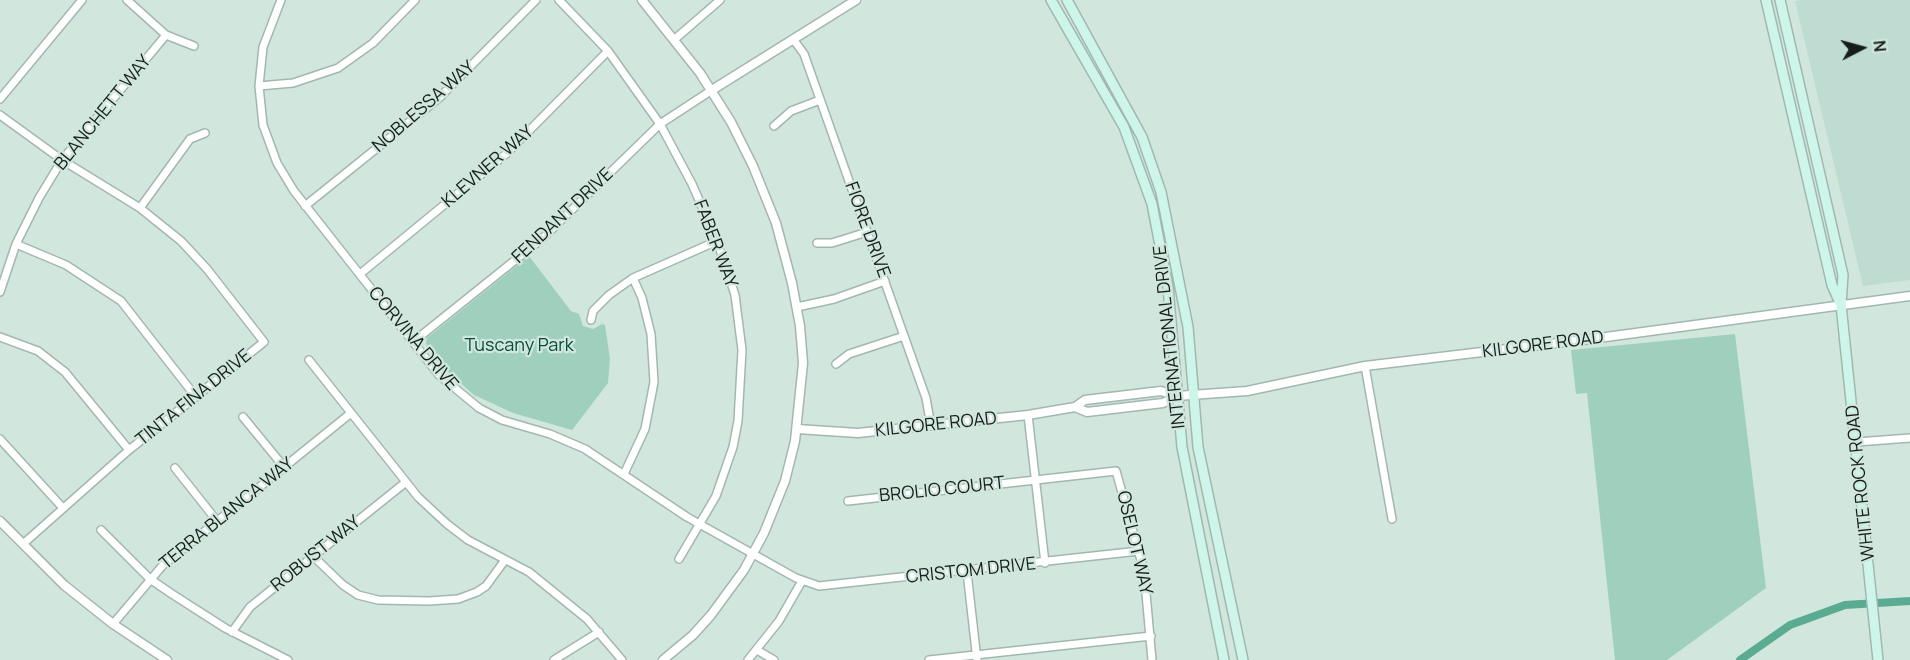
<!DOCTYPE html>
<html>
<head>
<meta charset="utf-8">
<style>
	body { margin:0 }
	#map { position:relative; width:1910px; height:660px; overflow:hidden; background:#d1e7de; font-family:Manrope,sans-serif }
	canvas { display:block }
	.north { position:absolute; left:1832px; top:18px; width:60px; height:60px; -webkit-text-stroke:4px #d1e7de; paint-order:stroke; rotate:84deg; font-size:16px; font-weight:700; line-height:24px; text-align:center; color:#161e1b }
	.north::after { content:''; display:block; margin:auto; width:21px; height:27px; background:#161e1b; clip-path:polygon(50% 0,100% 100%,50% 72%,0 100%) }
</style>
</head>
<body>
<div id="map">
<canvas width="1910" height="660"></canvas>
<div class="north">N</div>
</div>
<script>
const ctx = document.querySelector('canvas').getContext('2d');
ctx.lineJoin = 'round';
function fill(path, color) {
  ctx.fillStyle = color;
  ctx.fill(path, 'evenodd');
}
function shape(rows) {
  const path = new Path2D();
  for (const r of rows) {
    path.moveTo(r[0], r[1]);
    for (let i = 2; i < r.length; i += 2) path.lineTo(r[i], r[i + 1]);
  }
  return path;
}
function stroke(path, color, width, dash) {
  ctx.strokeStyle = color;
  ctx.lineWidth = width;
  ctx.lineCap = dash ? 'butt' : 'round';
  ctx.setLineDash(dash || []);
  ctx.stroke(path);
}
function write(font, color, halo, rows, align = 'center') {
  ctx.font = font + ' Manrope,sans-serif';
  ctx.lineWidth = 4.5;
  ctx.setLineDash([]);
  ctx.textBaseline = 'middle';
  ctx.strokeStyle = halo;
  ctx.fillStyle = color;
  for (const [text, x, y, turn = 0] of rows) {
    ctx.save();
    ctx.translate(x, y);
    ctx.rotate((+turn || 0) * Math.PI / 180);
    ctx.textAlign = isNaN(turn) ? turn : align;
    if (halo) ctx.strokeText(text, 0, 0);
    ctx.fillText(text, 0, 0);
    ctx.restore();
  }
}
fill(shape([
	[1801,0,1910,0,1910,280,1863,286,1795,1]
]), '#bedcd1');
fill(shape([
	[529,256,571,311,579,314,583,326,593,329,602,324,605,325,610,359,608,383,572,430,513,413,474,395,448,372,426,344,427,338],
	[1735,334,1766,588,1667,660,1615,660,1587,393,1576,394,1571,350]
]), '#9fd0be');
stroke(shape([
	[1740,660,1790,625,1845,605,1910,601]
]), '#5bab92', 8);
const minor = shape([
	[127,0,166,35,194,46],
	[281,0,263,47,259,86,263,125,277,163,294,191,439,375,479,408,502,420,550,434,585,449,687,517,796,578,819,586,1139,551],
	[559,0,608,51,660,124,692,184,717,241,735,295,742,350,738,421,733,447,716,496,679,559],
	[675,39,720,0],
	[793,39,804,54,926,398,931,426],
	[259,86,293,83,338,68,373,43,415,0],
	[0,99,82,0],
	[0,115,62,160,140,208,181,241,207,269,264,342,129,450,23,544],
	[774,126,791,111,820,100],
	[305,206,439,98,536,0],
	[140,208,190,139,205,133],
	[817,243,832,243,867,232],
	[16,244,66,265,121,301,196,397],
	[360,274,506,154,608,51],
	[0,292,16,244,39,198,62,160,166,35],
	[797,307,834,299,885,281],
	[591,320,593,311,609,295,633,278,717,241],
	[0,337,38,351,65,372,129,450],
	[413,342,544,237,660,124,712,90],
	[309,360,418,497,447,524,468,540,529,572,587,619,622,660],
	[836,364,849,354,904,336],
	[1365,366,1392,519],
	[1028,415,1045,563],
	[243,417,284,467],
	[0,439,62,507],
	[1857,442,1910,438],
	[175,468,217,521],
	[624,474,645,429,654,382,651,334,642,298,633,278],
	[848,501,1116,471,1144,571,1152,660],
	[101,530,150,579,172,594,225,628,288,660],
	[313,556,343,585,358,595,378,600,429,601,458,599,477,592,486,586,505,560],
	[967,572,977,660],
	[113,624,163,565,351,413],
	[232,632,250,607,406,482],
	[757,650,774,660],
	[554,660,599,632],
	[748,660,779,621,802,581],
	[929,660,1151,636]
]);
const tertiary = shape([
	[642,0,700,73,731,122,753,166,776,223,792,283,800,326,803,363,795,441,785,481,764,533,744,570,711,615,693,635,663,660],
	[712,90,856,0],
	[1075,407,1087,412,1163,403,1177,396],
	[797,429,858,433,1028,415,1075,407,1085,400,1161,391,1177,396,1247,391,1365,366,1591,339,1910,296],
	[0,521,64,585,113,624,167,660]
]);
const secondary = shape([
	[1051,0,1124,127,1152,204,1168,287,1182,447,1224,660],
	[1067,0,1142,137,1161,192,1188,327,1198,447,1243,660],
	[1766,0,1832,285,1840,303],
	[1780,0,1843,275,1841,305,1878,660]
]);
stroke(minor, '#a2b7af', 10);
stroke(tertiary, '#a2b7af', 11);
stroke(secondary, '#a2b7af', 12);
stroke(minor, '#fff', 7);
stroke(tertiary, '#fff', 8);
stroke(secondary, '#cef5ea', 9);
write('18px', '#161e1b', '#d1e7de', [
	["NOBLESSA WAY",424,107,-41],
	["BLANCHETT WAY",103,113,-51],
	["KLEVNER WAY",488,167,-41],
	["FENDANT DRIVE",563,216,-43],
	["FIORE DRIVE",867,230,70],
	["FABER WAY",715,244,69],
	["INTERNATIONAL DRIVE",1170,337,-96],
	["CORVINA DRIVE",413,339,50],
	["KILGORE ROAD",1543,345,-7],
	["TINTA FINA DRIVE",194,398,-39],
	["KILGORE ROAD",936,425,-6],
	["WHITE ROCK ROAD",1861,483,-96],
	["BROLIO COURT",942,490,-6],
	["TERRA BLANCA WAY",227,514,-39],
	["OSELOT WAY",1134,543,77],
	["ROBUST WAY",316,554,-39],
	["CRISTOM DRIVE",971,571,-6]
]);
write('18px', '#054d3b', '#d1e7de', [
	["Tuscany Park",519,346]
]);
</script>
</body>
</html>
